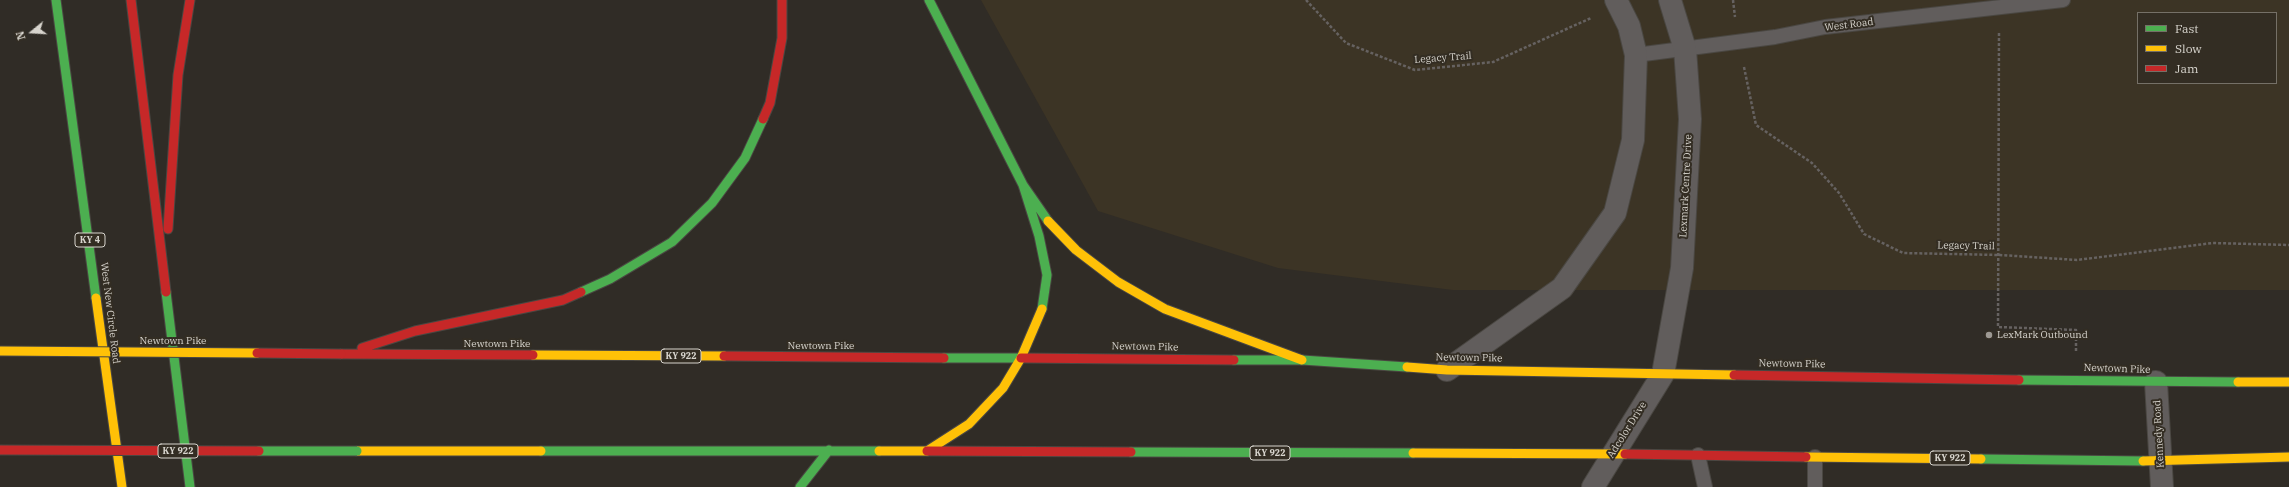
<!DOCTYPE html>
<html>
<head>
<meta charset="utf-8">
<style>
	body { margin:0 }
	#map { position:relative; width:2289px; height:487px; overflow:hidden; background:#302c26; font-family:"IBM Plex Serif",serif }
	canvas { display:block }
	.legend { position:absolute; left:2137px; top:12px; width:140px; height:72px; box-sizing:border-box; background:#332d23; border:1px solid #757067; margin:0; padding:5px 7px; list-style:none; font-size:12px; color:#d7d4cd }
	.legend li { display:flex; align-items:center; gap:8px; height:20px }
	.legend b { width:20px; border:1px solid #757067 }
	.north { position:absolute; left:12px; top:12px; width:40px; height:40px; -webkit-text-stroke:3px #332d23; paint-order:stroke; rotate:252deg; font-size:11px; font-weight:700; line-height:16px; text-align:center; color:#d7d4cd }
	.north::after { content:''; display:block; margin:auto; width:14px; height:18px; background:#d7d4cd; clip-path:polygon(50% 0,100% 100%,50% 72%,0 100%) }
</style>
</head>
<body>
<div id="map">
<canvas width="2289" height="487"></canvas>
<ul class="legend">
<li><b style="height:5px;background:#4caf50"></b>Fast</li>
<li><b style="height:5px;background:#ffc107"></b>Slow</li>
<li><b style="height:5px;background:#c62828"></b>Jam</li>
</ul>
<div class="north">N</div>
</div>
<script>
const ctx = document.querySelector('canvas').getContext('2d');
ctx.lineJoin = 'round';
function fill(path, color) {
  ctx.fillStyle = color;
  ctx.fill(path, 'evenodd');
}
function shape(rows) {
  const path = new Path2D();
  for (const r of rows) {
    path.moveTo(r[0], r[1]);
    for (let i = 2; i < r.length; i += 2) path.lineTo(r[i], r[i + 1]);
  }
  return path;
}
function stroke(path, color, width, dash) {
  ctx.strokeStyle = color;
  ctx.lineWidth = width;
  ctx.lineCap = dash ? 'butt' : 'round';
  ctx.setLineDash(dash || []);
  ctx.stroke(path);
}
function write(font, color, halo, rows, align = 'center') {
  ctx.font = font + ' "IBM Plex Serif",serif';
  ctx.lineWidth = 4;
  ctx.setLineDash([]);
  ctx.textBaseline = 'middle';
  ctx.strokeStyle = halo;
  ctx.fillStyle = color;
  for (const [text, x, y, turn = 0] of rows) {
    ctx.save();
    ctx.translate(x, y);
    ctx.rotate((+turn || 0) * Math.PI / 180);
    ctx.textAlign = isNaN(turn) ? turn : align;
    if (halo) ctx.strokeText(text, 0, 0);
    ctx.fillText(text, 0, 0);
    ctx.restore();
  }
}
fill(shape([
	[981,0,2289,0,2289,290,1453,290,1278,268,1098,211],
	[2138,13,2276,13,2276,83,2138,83]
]), '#3c3425');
const lane = shape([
	[1636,55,1775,37,1825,27,2063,0],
	[1698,455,1705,487],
	[1815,487,1815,457]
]);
const street = shape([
	[1447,370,1562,288,1615,213,1633,140,1636,55,1629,26,1616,0],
	[2156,382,2162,487],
	[1593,487,1663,374,1682,268,1690,119,1685,49,1670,0]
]);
const fast = shape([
	[56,0,96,298],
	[929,0,1023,185,1048,221],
	[1023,185,1039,236,1047,275,1042,309],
	[166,292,190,487],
	[581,292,610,279,672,242,712,203,745,158,763,119],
	[944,358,1021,358],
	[1234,360,1302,360,1407,367],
	[2019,380,2238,382],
	[541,451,879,451],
	[1131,452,1413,453],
	[1981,459,2143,461],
	[800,487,829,450]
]);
const slow = shape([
	[1048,221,1076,250,1118,282,1165,309,1302,360],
	[96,298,122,487],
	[533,355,724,356],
	[1407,367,1447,370,1734,375],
	[2238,382,2289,382],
	[357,451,541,451],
	[879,451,927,451,969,424,1003,388,1021,358,1042,309],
	[1413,453,1625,454],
	[1806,457,1981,459],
	[2143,461,2289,457]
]);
const jam = shape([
	[131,0,166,292],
	[763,119,770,103,782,38,782,0],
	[168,229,178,75,190,0],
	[362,348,415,331,563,300,581,292],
	[341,354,533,355],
	[724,356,944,358],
	[1021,358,1234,360],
	[1734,375,2019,380],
	[927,451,1131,452],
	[1625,454,1806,457]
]);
stroke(lane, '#4a4742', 16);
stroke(street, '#4a4742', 24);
stroke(fast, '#4a4742', 11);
stroke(slow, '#4a4742', 11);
stroke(jam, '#4a4742', 11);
stroke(shape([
	[1306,0,1346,43,1415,70,1493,62,1591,18],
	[1733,0,1735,17],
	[1999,33,1998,327,2076,330,2076,351],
	[1744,67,1756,125,1812,163,1839,193,1864,234,1903,253,2000,255,2077,260,2213,243,2289,245]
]), '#666261', 2.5, [3, 2]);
stroke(lane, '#615d5c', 14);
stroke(street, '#615d5c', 22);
stroke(fast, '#4caf50', 9);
stroke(slow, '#ffc107', 9);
stroke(jam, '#c62828', 9);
const fastBridge = shape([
	[259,451,357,451]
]);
const slowBridge = shape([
	[0,351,257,353]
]);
const jamBridge = shape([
	[257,353,341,354],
	[0,450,259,451]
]);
stroke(fastBridge, '#4a4742', 11, []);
stroke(slowBridge, '#4a4742', 11, []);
stroke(jamBridge, '#4a4742', 11, []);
stroke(fastBridge, '#4caf50', 9);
stroke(slowBridge, '#ffc107', 9);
stroke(jamBridge, '#c62828', 9);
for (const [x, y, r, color] of [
	[1989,335,4,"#9d9993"]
]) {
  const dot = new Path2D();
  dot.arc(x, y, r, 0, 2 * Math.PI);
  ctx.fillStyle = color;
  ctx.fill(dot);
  stroke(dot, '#332d23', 1.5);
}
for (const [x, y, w] of [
	[90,240,30],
	[681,356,40],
	[178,451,40],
	[1270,453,40],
	[1950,458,40]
]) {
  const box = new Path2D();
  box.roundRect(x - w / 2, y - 7, w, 14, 3);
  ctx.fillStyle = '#332d23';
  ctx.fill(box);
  stroke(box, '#d7d4cd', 1);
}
write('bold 9px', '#d7d4cd', null, [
	["KY 4",90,240],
	["KY 922",681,356],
	["KY 922",178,451],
	["KY 922",1270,453],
	["KY 922",1950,458]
]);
write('10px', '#d7d4cd', '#332d23', [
	["West Road",1849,25,-7],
	["Legacy Trail",1443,58,-4],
	["Lexmark Centre Drive",1686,186,-87],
	["Legacy Trail",1966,246,1],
	["West New Circle Road",110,313,83],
	["Newtown Pike",173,341],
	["Newtown Pike",497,344],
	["Newtown Pike",821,346],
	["Newtown Pike",1145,347,1],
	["Newtown Pike",1469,358,1],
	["Newtown Pike",1792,364,1],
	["Newtown Pike",2117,369,2],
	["Adcolor Drive",1627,430,-58],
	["Kennedy Road",2159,434,-93]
]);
write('10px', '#d7d4cd', '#332d23', [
	["LexMark Outbound",1997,335]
], 'left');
</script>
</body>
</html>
